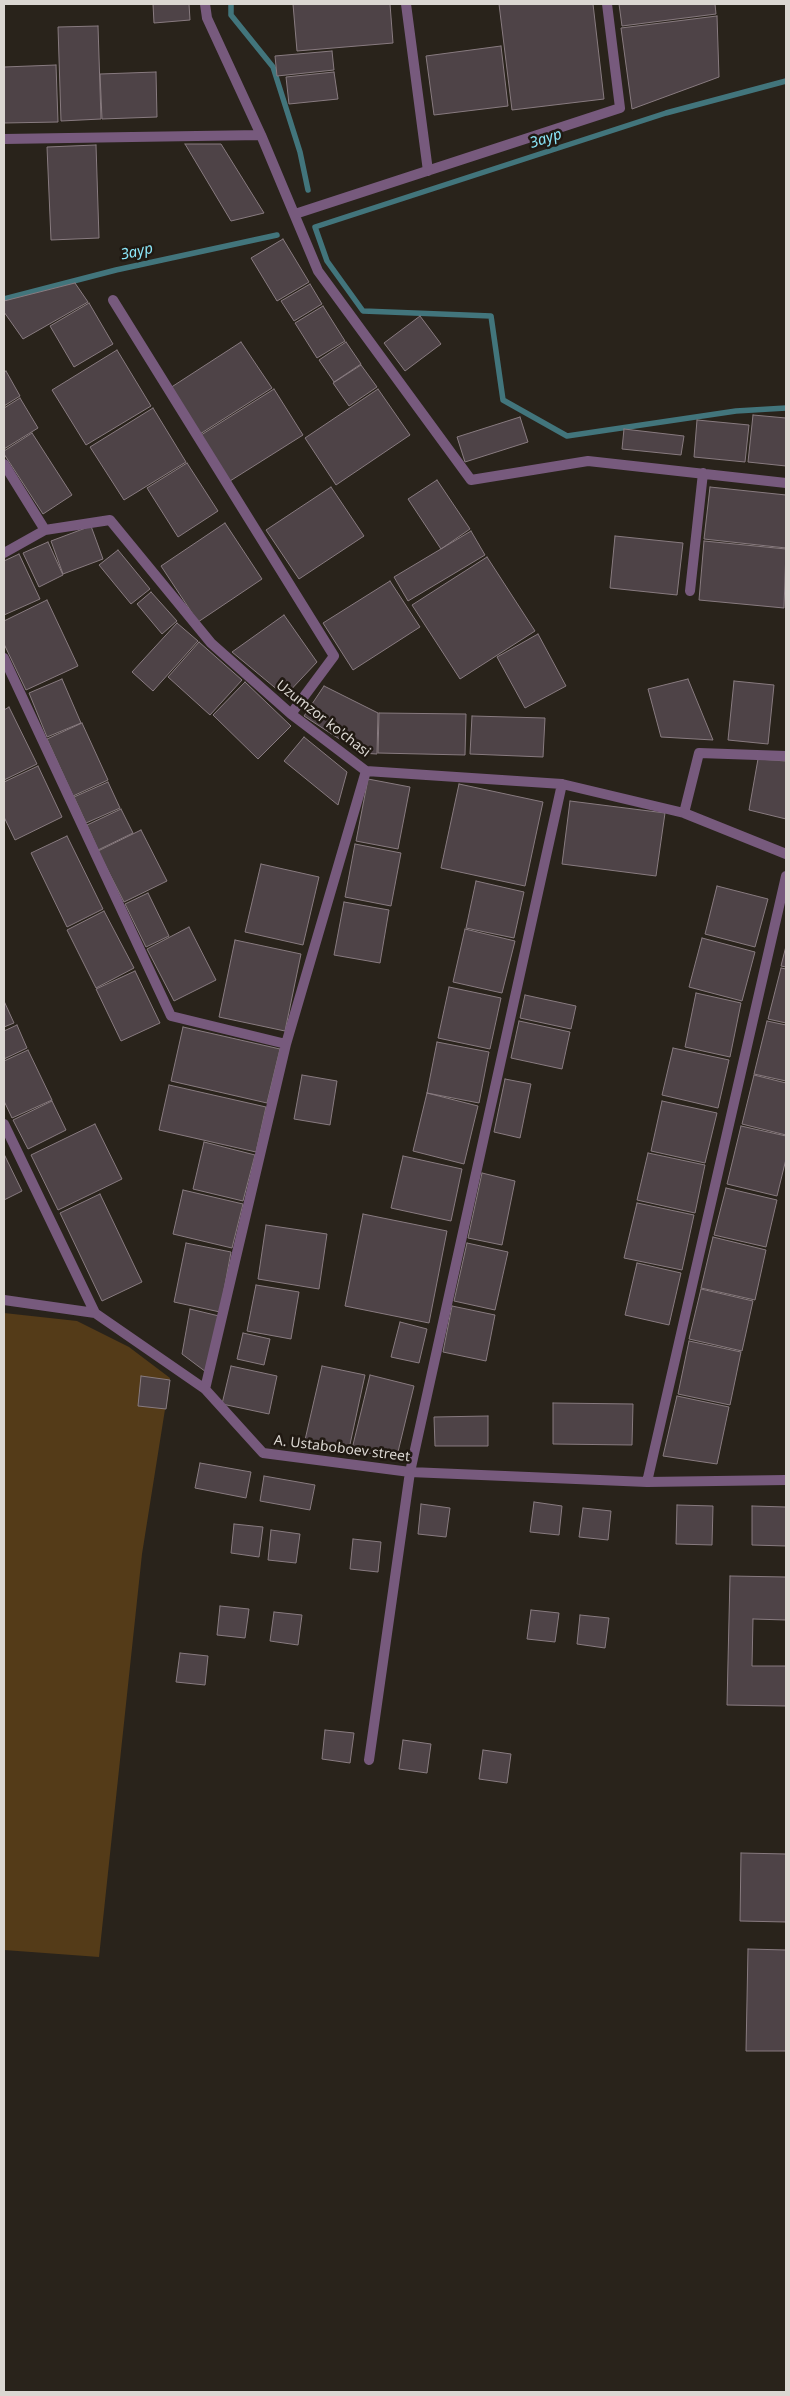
<!DOCTYPE html>
<html>
<head>
<meta charset="utf-8">
<style>
	body { margin:0 }
	#map { position:relative; width:790px; height:2396px; overflow:hidden; background:#29231b; font-family:"Noto Sans",sans-serif }
	canvas { display:block }
	.frame { position:absolute; inset:0; border:5px solid #dbd7d2; pointer-events:none }
</style>
</head>
<body>
<div id="map">
<canvas width="790" height="2396"></canvas>
<div class="frame"></div>
</div>
<script>
const ctx = document.querySelector('canvas').getContext('2d');
ctx.lineJoin = 'round';
function fill(path, color) {
  ctx.fillStyle = color;
  ctx.fill(path, 'evenodd');
}
function shape(rows) {
  const path = new Path2D();
  for (const r of rows) {
    path.moveTo(r[0], r[1]);
    for (let i = 2; i < r.length; i += 2) path.lineTo(r[i], r[i + 1]);
  }
  return path;
}
function stroke(path, color, width, dash) {
  ctx.strokeStyle = color;
  ctx.lineWidth = width;
  ctx.lineCap = dash ? 'butt' : 'round';
  ctx.setLineDash(dash || []);
  ctx.stroke(path);
}
function write(font, color, halo, rows, align = 'center') {
  ctx.font = font + ' "Noto Sans",sans-serif';
  ctx.lineWidth = 5;
  ctx.setLineDash([]);
  ctx.textBaseline = 'middle';
  ctx.strokeStyle = halo;
  ctx.fillStyle = color;
  for (const [text, x, y, turn = 0] of rows) {
    ctx.save();
    ctx.translate(x, y);
    ctx.rotate((+turn || 0) * Math.PI / 180);
    ctx.textAlign = isNaN(turn) ? turn : align;
    if (halo) ctx.strokeText(text, 0, 0);
    ctx.fillText(text, 0, 0);
    ctx.restore();
  }
}
fill(shape([
	[4,1313,77,1321,129,1347,170,1378,142,1554,99,1957,4,1950]
]), '#543b18');
stroke(shape([
	[231,4,231,15,273,67,300,152,308,190],
	[786,81,666,113,315,227,327,261,363,311,491,316,503,400,567,436,736,411,786,408],
	[4,299,116,270,277,235]
]), '#42757c', 5.5);
const building = shape([
	[153,4,189,4,190,20,154,23,153,4],
	[293,4,390,4,393,43,297,51,293,4],
	[499,4,593,4,604,99,512,110,499,4],
	[619,4,715,4,716,14,622,26,619,4],
	[717,16,719,77,632,109,621,28,717,16],
	[98,26,101,119,61,121,58,27,98,26],
	[501,46,508,106,434,115,426,56,501,46],
	[332,51,334,70,277,76,275,56,332,51],
	[56,65,58,122,4,123,4,67,56,65],
	[156,72,157,117,102,119,100,74,156,72],
	[334,72,338,99,289,104,286,77,334,72],
	[185,144,221,144,264,213,231,221,185,144],
	[96,145,99,238,51,240,47,147,96,145],
	[283,239,309,282,277,301,251,258,283,239],
	[75,283,88,302,23,339,4,312,4,301,75,283],
	[310,284,322,304,294,321,281,301,310,284],
	[89,303,113,344,74,367,50,326,89,303],
	[323,306,345,341,317,358,295,323,323,306],
	[420,316,441,344,405,371,384,343,420,316],
	[241,342,272,388,200,434,170,388,241,342],
	[346,342,361,364,334,382,319,360,346,342],
	[117,350,151,406,86,445,52,390,117,350],
	[361,365,377,387,349,406,333,383,361,365],
	[6,371,20,396,4,406,4,372,6,371],
	[274,389,303,435,230,481,201,435,274,389],
	[378,389,410,435,336,485,305,438,378,389],
	[20,398,38,428,4,449,4,408,20,398],
	[153,408,186,462,124,500,90,447,153,408],
	[753,415,786,418,786,466,748,462,753,415],
	[520,417,528,442,465,462,457,437,520,417],
	[697,420,749,425,745,462,694,457,697,420],
	[624,429,684,436,681,455,622,449,624,429],
	[32,433,72,495,43,514,4,454,4,451,32,433],
	[187,463,218,511,178,537,147,488,187,463],
	[437,480,470,529,441,549,408,499,437,480],
	[331,487,364,536,299,579,266,530,331,487],
	[710,487,786,495,786,548,704,539,710,487],
	[225,523,262,579,198,622,161,566,225,523],
	[91,526,103,559,63,574,51,541,91,526],
	[471,531,485,555,408,601,394,577,471,531],
	[615,536,683,543,677,595,610,588,615,536],
	[704,541,786,549,784,608,699,600,704,541],
	[48,542,63,575,39,587,23,553,48,542],
	[118,550,150,589,131,604,99,565,118,550],
	[19,554,40,599,4,615,4,561,19,554],
	[487,557,535,631,460,679,412,605,487,557],
	[390,581,420,627,353,670,323,623,390,581],
	[151,592,177,621,162,634,137,604,151,592],
	[47,600,78,666,26,690,4,644,4,621,47,600],
	[284,615,317,662,285,696,232,652,284,615],
	[177,623,198,641,153,691,132,672,177,623],
	[538,634,566,686,525,708,497,657,538,634],
	[199,642,242,680,210,715,168,677,199,642],
	[62,679,81,723,47,737,29,693,62,679],
	[688,679,713,740,661,737,648,689,688,679],
	[734,681,774,685,768,744,728,740,734,681],
	[245,682,291,726,258,759,213,715,245,682],
	[324,686,378,713,377,754,361,753,304,716,324,686],
	[9,707,37,764,4,780,4,710,9,707],
	[379,713,466,714,465,755,378,753,379,713],
	[472,716,545,718,543,757,470,754,472,716],
	[82,723,108,780,73,796,47,739,82,723],
	[304,737,347,772,338,805,284,761,304,737],
	[758,759,786,761,786,819,749,810,758,759],
	[38,766,62,817,15,840,4,817,4,782,38,766],
	[368,779,410,787,398,849,356,841,368,779],
	[108,782,120,808,86,823,74,797,108,782],
	[459,784,543,802,525,886,441,868,459,784],
	[570,801,665,813,656,876,562,864,570,801],
	[121,809,133,833,98,850,87,825,121,809],
	[141,830,167,881,124,902,98,851,141,830],
	[67,836,103,909,67,927,31,853,67,836],
	[355,844,401,853,391,906,345,897,355,844],
	[261,864,319,877,303,945,245,932,261,864],
	[476,881,524,892,514,938,466,928,476,881],
	[717,886,768,899,755,947,705,934,717,886],
	[148,893,169,936,146,947,125,904,148,893],
	[344,902,389,910,380,963,334,955,344,902],
	[104,911,134,968,96,988,67,930,104,911],
	[189,927,216,980,174,1001,147,949,189,927],
	[465,929,515,941,502,993,453,982,465,929],
	[702,938,755,952,742,1001,689,987,702,938],
	[235,940,301,954,285,1031,219,1017,235,940],
	[786,946,786,967,781,966,786,946],
	[781,968,786,969,786,1023,768,1019,781,968],
	[135,971,160,1023,121,1041,96,989,135,971],
	[449,987,501,998,490,1049,438,1038,449,987],
	[696,993,741,1003,730,1057,685,1047,696,993],
	[525,995,576,1006,571,1029,520,1018,525,995],
	[4,1001,14,1023,4,1027,4,1001],
	[519,1021,570,1032,562,1069,511,1058,519,1021],
	[767,1021,786,1025,786,1081,754,1074,767,1021],
	[17,1025,27,1048,4,1059,4,1031,17,1025],
	[183,1027,280,1049,267,1103,171,1081,183,1027],
	[437,1042,489,1052,479,1103,427,1093,437,1042],
	[673,1048,729,1060,718,1108,662,1095,673,1048],
	[28,1050,52,1100,12,1118,4,1101,4,1061,28,1050],
	[302,1075,337,1081,330,1125,294,1119,302,1075],
	[754,1075,786,1083,786,1135,742,1124,754,1075],
	[505,1079,531,1084,520,1138,494,1132,505,1079],
	[169,1085,266,1107,256,1152,159,1130,169,1085],
	[427,1093,478,1106,464,1164,413,1151,427,1093],
	[52,1101,66,1130,28,1149,13,1120,52,1101],
	[662,1101,717,1113,705,1163,651,1151,662,1101],
	[95,1124,122,1179,58,1210,31,1155,95,1124],
	[741,1126,786,1136,786,1159,777,1196,727,1184,741,1126],
	[204,1142,255,1155,243,1201,193,1189,204,1142],
	[648,1153,705,1165,695,1213,637,1200,648,1153],
	[4,1154,22,1191,4,1200,4,1154],
	[403,1156,462,1169,451,1221,391,1208,403,1156],
	[482,1173,515,1181,502,1245,468,1238,482,1173],
	[726,1188,777,1200,766,1247,714,1235,726,1188],
	[183,1190,243,1204,232,1248,173,1234,183,1190],
	[100,1194,142,1282,102,1301,60,1213,100,1194],
	[637,1203,694,1215,682,1270,624,1258,637,1203],
	[363,1214,447,1231,429,1323,345,1306,363,1214],
	[266,1225,327,1234,319,1289,258,1279,266,1225],
	[713,1237,766,1250,755,1300,701,1288,713,1237],
	[186,1243,231,1252,220,1312,174,1302,186,1243],
	[467,1243,508,1252,495,1310,454,1301,467,1243],
	[637,1263,681,1273,669,1325,625,1315,637,1263],
	[256,1285,299,1292,291,1339,247,1331,256,1285],
	[701,1289,753,1301,742,1351,689,1339,701,1289],
	[452,1306,495,1315,486,1361,443,1352,452,1306],
	[190,1309,219,1316,206,1372,182,1354,190,1309],
	[400,1322,427,1329,419,1363,391,1357,400,1322],
	[243,1333,270,1339,264,1365,237,1359,243,1333],
	[689,1341,741,1352,730,1405,678,1394,689,1341],
	[231,1366,277,1376,269,1414,222,1404,231,1366],
	[322,1366,365,1375,349,1449,305,1440,322,1366],
	[370,1375,414,1386,396,1460,352,1449,370,1375],
	[141,1376,170,1380,166,1409,138,1406,141,1376],
	[677,1396,729,1407,717,1464,663,1456,677,1396],
	[553,1403,633,1404,632,1445,553,1444,553,1403],
	[488,1416,488,1446,435,1446,434,1417,488,1416],
	[200,1463,251,1472,246,1498,195,1488,200,1463],
	[264,1476,315,1485,310,1510,260,1501,264,1476],
	[534,1502,562,1506,559,1535,530,1532,534,1502],
	[421,1504,450,1508,446,1537,418,1534,421,1504],
	[677,1505,713,1506,712,1545,676,1544,677,1505],
	[752,1506,786,1507,786,1546,752,1545,752,1506],
	[583,1508,611,1511,608,1540,579,1537,583,1508],
	[234,1524,263,1527,259,1557,231,1553,234,1524],
	[271,1530,300,1534,296,1563,268,1560,271,1530],
	[353,1539,381,1542,378,1572,350,1569,353,1539],
	[730,1576,786,1577,786,1706,727,1705,730,1576],
	[220,1606,249,1609,245,1638,217,1635,220,1606],
	[531,1610,559,1613,555,1642,527,1639,531,1610],
	[274,1612,302,1615,298,1645,270,1641,274,1612],
	[580,1615,609,1618,605,1648,577,1644,580,1615],
	[753,1619,786,1620,786,1666,752,1666,753,1619],
	[180,1653,208,1656,205,1685,176,1682,180,1653],
	[325,1730,354,1733,350,1763,322,1759,325,1730],
	[403,1740,431,1744,427,1773,399,1769,403,1740],
	[483,1750,511,1754,507,1783,479,1779,483,1750],
	[741,1853,786,1854,786,1922,740,1921,741,1853],
	[748,1949,786,1950,786,2051,746,2051,748,1949]
]);
fill(building, '#4e4347');
stroke(building, '#887b80', 1);
stroke(shape([
	[205,4,207,18,261,135,318,271,471,480,588,461,786,483],
	[406,4,428,171],
	[4,139,261,135],
	[295,214,620,108,607,4],
	[113,300,334,656,291,714],
	[4,464,45,530],
	[4,553,45,530,110,520,211,643,291,714,366,771,562,784,684,813,786,854],
	[690,591,703,473],
	[4,658,171,1016,286,1044],
	[684,813,699,753,786,756],
	[4,1124,95,1313,205,1389,263,1453,410,1472,647,1482,786,1480],
	[4,1300,95,1313],
	[205,1389,286,1044,366,771],
	[647,1482,786,876],
	[369,1760,410,1472,562,784]
]), '#775a7d', 10);
write('14px', '#dbd7d2', '#201912', [
	["Uzumzor ko'chasi",323,719,38],
	["A. Ustaboboev street",342,1449,7]
]);
write('italic 15px', '#8ae5f7', '#201912', [
	["Заур",546,139,-18],
	["Заур",137,252,-12]
]);
</script>
</body>
</html>
